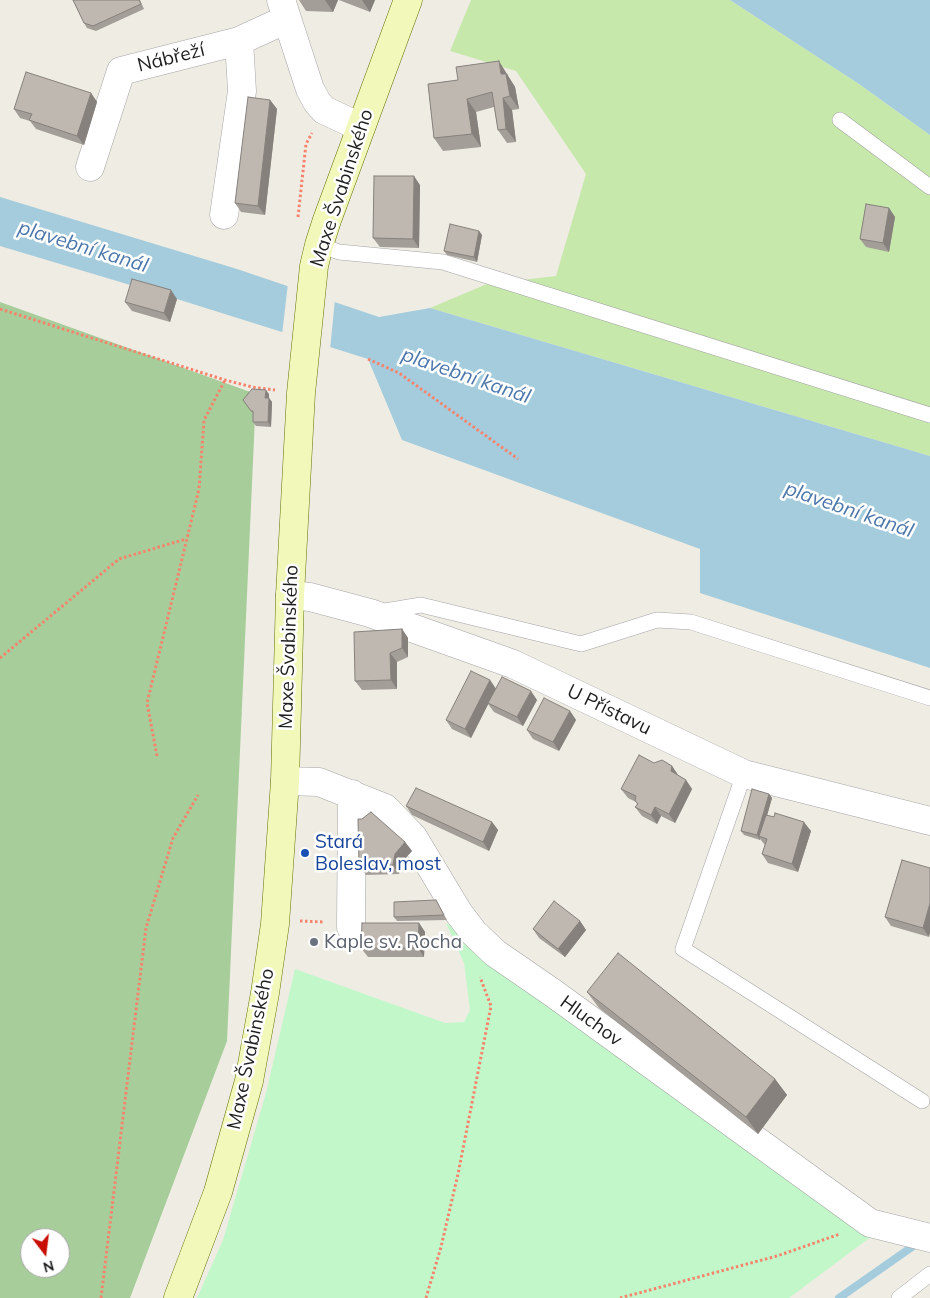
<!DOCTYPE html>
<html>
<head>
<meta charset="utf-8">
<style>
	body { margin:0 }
	#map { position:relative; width:930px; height:1298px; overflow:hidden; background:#efece4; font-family:Mulish,sans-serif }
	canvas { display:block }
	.north { position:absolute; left:20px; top:1228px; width:50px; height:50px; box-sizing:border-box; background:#fff; border:1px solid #a5a5a5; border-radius:50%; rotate:165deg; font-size:14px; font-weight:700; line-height:20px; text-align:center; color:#1e1e1e }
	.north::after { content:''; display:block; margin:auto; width:18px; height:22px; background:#c80e04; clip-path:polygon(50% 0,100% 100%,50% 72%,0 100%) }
</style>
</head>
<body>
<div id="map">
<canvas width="930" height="1298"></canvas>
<div class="north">N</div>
</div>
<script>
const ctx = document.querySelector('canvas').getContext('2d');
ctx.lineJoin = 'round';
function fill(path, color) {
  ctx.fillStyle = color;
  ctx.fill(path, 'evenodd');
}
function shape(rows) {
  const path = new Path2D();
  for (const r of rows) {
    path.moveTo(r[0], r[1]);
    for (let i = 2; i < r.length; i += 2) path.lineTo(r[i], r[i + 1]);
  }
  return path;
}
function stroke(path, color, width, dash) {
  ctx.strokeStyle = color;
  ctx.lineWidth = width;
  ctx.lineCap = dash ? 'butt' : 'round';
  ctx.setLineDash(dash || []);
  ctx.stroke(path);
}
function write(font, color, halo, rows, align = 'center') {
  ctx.font = font + ' Mulish,sans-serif';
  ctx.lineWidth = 5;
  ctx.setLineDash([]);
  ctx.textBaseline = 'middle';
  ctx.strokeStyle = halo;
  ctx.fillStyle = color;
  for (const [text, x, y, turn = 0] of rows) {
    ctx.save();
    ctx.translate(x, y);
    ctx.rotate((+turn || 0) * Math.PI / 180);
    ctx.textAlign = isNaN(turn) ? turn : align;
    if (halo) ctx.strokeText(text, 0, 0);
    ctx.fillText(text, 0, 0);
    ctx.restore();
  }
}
fill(shape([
	[471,0,730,0,859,84,930,135,930,456,430,308,487,284,556,276,586,174,516,71,450,51]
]), '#c6e8ab');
fill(shape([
	[0,302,256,394,227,1041,130,1298,0,1298],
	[30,1238,60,1238,60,1268,30,1268]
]), '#a6cd9a');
fill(shape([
	[446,923,836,1212,876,1233,789,1298,197,1298,223,1240,266,1093,295,969,445,1023,464,1022,470,1010,464,963]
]), '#c2f8c9');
fill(shape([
	[730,0,930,0,930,135,859,84],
	[0,197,237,269,379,317,430,308,930,456,930,668,700,593,700,549,402,440,368,359,177,299,0,246]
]), '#a5ccdc');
fill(shape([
	[288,283,335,299,330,350,282,335]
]), '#efece4');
stroke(shape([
	[839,1298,919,1242]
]), '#a5ccdc', 8);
const service = shape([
	[840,120,930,187],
	[319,245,339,252,443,262,930,415],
	[379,612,421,605,581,644,657,620,691,622,930,698],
	[744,774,683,949,922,1101],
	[899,1298,930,1274]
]);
const minor = shape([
	[281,0,310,89,317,102,324,110,360,127],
	[90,167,121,71,239,41,287,19],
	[224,215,242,91,239,41],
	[290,595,310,597,370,613,513,664,744,774,930,821],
	[285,781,319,782,385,808,413,837,458,912,474,933,495,953,553,993,870,1223,930,1238],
	[351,927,352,794]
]);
const secondary = shape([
	[178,1298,218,1192,249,1081,265,993,275,924,285,781,290,595,301,393,314,266,319,245,327,220,408,0]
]);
stroke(service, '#a5a5a5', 16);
stroke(minor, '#a5a5a5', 29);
stroke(secondary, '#617307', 29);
stroke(shape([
	[298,217,306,144,312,133],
	[0,309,225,380,252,387,275,390],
	[368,359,399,373,518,459],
	[0,658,119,559,186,539],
	[157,756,147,703,199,489,204,420,225,380],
	[300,921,324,922],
	[101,1298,146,928,173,838,198,795],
	[426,1298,441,1247,458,1174,491,1006,480,977],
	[620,1298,777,1256,840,1234]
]), '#f7836d', 3, [2.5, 2.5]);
stroke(service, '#fff', 15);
stroke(minor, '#fff', 28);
stroke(secondary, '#f2f8b9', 28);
fill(shape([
	[73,0,140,0,144,9,96,31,87,28,84,23],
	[299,0,338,0,333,12,306,11],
	[339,0,375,0,370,12],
	[508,74,508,76,515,87,519,109,512,110,516,142,507,143,498,130,494,107,476,112,481,147,443,151,434,138,428,84],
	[91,93,97,102,84,145,36,129,30,121,20,118,14,109],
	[270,100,277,109,265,215,241,212,235,203],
	[420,185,419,248,380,247,373,238],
	[889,208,895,217,889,252,866,247,860,239],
	[479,231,482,235,477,262,447,255,444,251],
	[177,299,170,322,132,311,125,302],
	[269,394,269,398,272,402,271,427,256,426,253,422,253,413,243,400],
	[402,629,408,638,408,657,397,662,397,689,362,690,355,681],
	[490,680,496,689,537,700,523,726,494,712,488,704,471,738,452,729,446,720],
	[570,711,576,720,559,751,533,739,527,730],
	[654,763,672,766,678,775,686,780,692,789,675,823,661,816,657,824,642,816,635,807,637,804,636,802,628,798,621,789],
	[769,794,772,798,767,815,811,831,798,872,768,863,762,854,765,845,760,839,760,840,744,835,741,831],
	[406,806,492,822,498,830,489,851,412,815],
	[405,842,412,851,401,863,399,874,366,875,359,866],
	[902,860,929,937,891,926,885,917],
	[436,900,447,920,397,921,394,917],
	[580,921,586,930,565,957,539,938,533,929],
	[419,923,425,932,424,957,368,957,361,948],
	[587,992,775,1079,787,1095,758,1134,599,1008]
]), '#a49e98');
fill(shape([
	[325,0,338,0,333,12],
	[362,0,375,0,370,12],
	[499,61,515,87,519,109,510,96,501,74],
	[91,93,97,102,84,145,77,136],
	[503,98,512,110,516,142,506,129],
	[467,99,476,112,481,147,472,134],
	[270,100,277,109,265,215,258,206],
	[414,176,420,185,419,248,413,239],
	[889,208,895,217,889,252,883,243],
	[479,231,482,235,477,262,474,257],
	[171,290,177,299,170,322,164,313],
	[266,390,269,394,269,398,272,402,271,427,268,422,265,398],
	[402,629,408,638,408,657,402,648],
	[390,653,397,662,397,689,391,680],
	[490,680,496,689,471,738,465,729],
	[531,691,537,700,523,726,517,717],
	[570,711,576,720,559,751,553,742],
	[672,766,678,775,677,780,671,771],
	[686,780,692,789,675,823,669,814],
	[769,794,772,798,761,837,759,836,760,839,760,840,757,835],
	[655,807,661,816,657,824,651,815],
	[492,822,498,830,489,851,483,842],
	[804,822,811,831,798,872,792,864],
	[405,842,412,851,401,863,399,874,393,865,395,854],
	[930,903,930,933,929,937,923,928],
	[580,921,586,930,565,957,558,949],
	[419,923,425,932,424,957,418,948],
	[775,1079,787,1095,758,1134,746,1117]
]), '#86817c');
const building = shape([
	[73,0,139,0,141,4,93,26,84,23,73,0],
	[499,61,501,74,506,74,510,96,503,98,506,129,498,130,492,92,467,99,472,134,434,138,428,84,458,80,456,67,499,61],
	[26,72,91,93,77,136,29,120,32,114,14,109,26,72],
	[248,97,270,100,258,206,235,203,248,97],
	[374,176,414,176,413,239,373,238,374,176],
	[866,204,889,208,883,243,860,239,866,204],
	[450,224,479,231,474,257,444,251,450,224],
	[132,279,171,290,164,313,125,302,132,279],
	[252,389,266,390,265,398,269,398,268,422,253,422,253,411,251,411,243,400,252,389],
	[402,629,402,648,390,653,391,680,355,681,354,632,402,629],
	[471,671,490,680,465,729,446,720,471,671],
	[502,677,531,691,517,717,488,703,502,677],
	[544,698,570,711,553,742,527,730,544,698],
	[639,755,654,763,662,760,672,766,671,771,686,780,669,814,655,807,651,815,635,807,638,804,635,801,636,796,621,789,639,755],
	[416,788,492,822,483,842,406,806,416,788],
	[752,789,769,794,757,835,741,831,752,789],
	[371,812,405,842,395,854,393,865,359,866,358,819,362,819,371,812],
	[775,813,804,822,792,864,762,854,767,839,759,836,766,815,774,817,775,813],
	[902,860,930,868,930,903,923,928,885,917,902,860],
	[436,900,444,915,394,917,394,902,436,900],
	[554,901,580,921,558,949,533,929,554,901],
	[362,923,419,923,418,948,361,948,362,923],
	[618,953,775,1079,746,1117,587,992,618,953]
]);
fill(building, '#bfb8b1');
stroke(building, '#86817c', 1);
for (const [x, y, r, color] of [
	[305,853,5,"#1a4fb4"],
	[314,942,5,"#6b7280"]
]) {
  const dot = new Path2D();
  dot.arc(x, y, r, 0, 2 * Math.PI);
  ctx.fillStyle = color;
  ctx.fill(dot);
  stroke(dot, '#fff', 2);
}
write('19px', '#1e1e1e', '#fff', [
	["Nábřeží",171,58,-14],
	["Maxe Švabinského",342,188,-72],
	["Maxe Švabinského",289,647,-88],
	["U Přístavu",609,710,26],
	["Hluchov",591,1021,36],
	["Maxe Švabinského",251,1049,-78]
]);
write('19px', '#164399', '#fff', [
	["Stará",315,842],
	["Boleslav, most",315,864]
], 'left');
write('19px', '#5b616d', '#fff', [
	["Kaple sv. Rocha",324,942]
], 'left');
write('italic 20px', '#4c77ac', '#fff', [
	["plavební kanál",83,247,17],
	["plavební kanál",466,376,19],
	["plavební kanál",849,510,19]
]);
</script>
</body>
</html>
